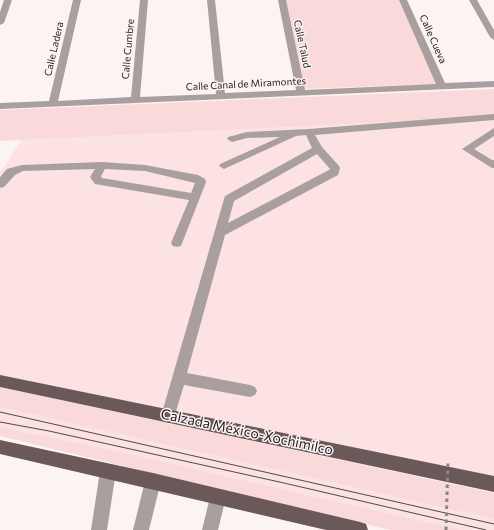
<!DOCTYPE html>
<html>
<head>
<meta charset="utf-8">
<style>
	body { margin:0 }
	canvas { display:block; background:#fcf3f3 }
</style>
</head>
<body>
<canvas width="494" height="530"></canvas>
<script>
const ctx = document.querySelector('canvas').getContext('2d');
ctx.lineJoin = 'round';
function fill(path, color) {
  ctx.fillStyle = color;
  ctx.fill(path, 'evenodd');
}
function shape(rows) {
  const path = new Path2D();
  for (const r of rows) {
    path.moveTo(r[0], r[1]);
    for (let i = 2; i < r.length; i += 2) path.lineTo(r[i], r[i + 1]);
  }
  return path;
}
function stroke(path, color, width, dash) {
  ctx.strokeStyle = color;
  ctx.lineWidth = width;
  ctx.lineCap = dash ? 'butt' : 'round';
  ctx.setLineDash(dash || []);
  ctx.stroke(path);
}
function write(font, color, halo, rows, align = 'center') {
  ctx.font = font + ' Commissioner,sans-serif';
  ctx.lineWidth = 3;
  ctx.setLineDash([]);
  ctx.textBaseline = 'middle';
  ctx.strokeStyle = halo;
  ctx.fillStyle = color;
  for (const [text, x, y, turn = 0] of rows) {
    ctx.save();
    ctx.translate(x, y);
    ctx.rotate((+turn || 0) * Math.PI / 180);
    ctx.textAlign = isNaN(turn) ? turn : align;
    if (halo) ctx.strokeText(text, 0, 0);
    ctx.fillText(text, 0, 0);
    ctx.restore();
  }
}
fill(shape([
	[494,117,494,484,0,381,0,172,22,140],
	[0,407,494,519,494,530,461,530,107,449,0,427]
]), '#fce2e2');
fill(shape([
	[285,0,400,0,438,84,303,89],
	[494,89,494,117,0,141,0,110],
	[0,387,494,493,494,519,0,407],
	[0,427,107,449,461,530,391,530,266,501,0,436]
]), '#f9d9d9');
fill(shape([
	[4,0,12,0,4,23,0,25,0,12,4,0],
	[73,0,81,0,58,101,131,97,140,0,148,0,140,97,216,94,207,0,215,0,225,93,296,90,278,0,286,0,305,90,436,84,399,0,407,0,445,83,494,81,494,87,0,109,0,103,49,101,73,0],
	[469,0,477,0,494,30,494,40,490,37,469,0],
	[494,114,494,120,315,135,322,147,339,166,340,168,339,172,338,175,225,235,187,373,250,385,255,387,257,391,255,395,250,397,184,385,173,421,168,423,163,421,161,416,224,199,225,196,312,148,306,135,296,136,224,169,219,166,220,164,280,137,247,138,232,142,227,139,228,137,247,132,309,129,494,114],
	[317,154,330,169,329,170,228,223,234,201,317,154],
	[494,128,494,136,474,149,492,160,494,160,494,168,492,168,462,149,494,128],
	[102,162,145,165,198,175,205,179,206,182,181,246,177,247,173,246,171,243,189,200,95,184,90,177,95,169,23,171,15,175,4,187,0,188,0,177,7,169,22,165,102,162],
	[105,169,145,171,195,183,191,193,102,178,101,176,105,169],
	[108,464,113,466,116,471,107,530,91,530,100,471,103,466,108,464],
	[153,473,158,476,161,481,149,530,133,530,145,481,148,476,153,473],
	[218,489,224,491,226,497,218,530,202,530,210,497,212,491,218,489]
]), '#a99f9f');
fill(shape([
	[0,375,494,476,494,492,0,387,0,375],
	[0,440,153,473,360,522,366,524,368,530,326,530,0,454,0,440]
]), '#6b5959');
stroke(shape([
	[0,412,494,524],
	[0,422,49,431,284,483,486,530]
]), '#514949', 1);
stroke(shape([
	[446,530,448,461]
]), '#8d8585', 3, [3.5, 3.5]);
write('10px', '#221a1a', '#fcf3f3', [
	["Calle Cueva",433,39,66],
	["Calle Talud",302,44,78],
	["Calle Ladera",54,49,-77],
	["Calle Cumbre",128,49,-85],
	["Calle Canal de Miramontes",246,84,-3]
]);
write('14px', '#221a1a', '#fcf3f3', [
	["Calzada México-Xochimilco",247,432,12]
]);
</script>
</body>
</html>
